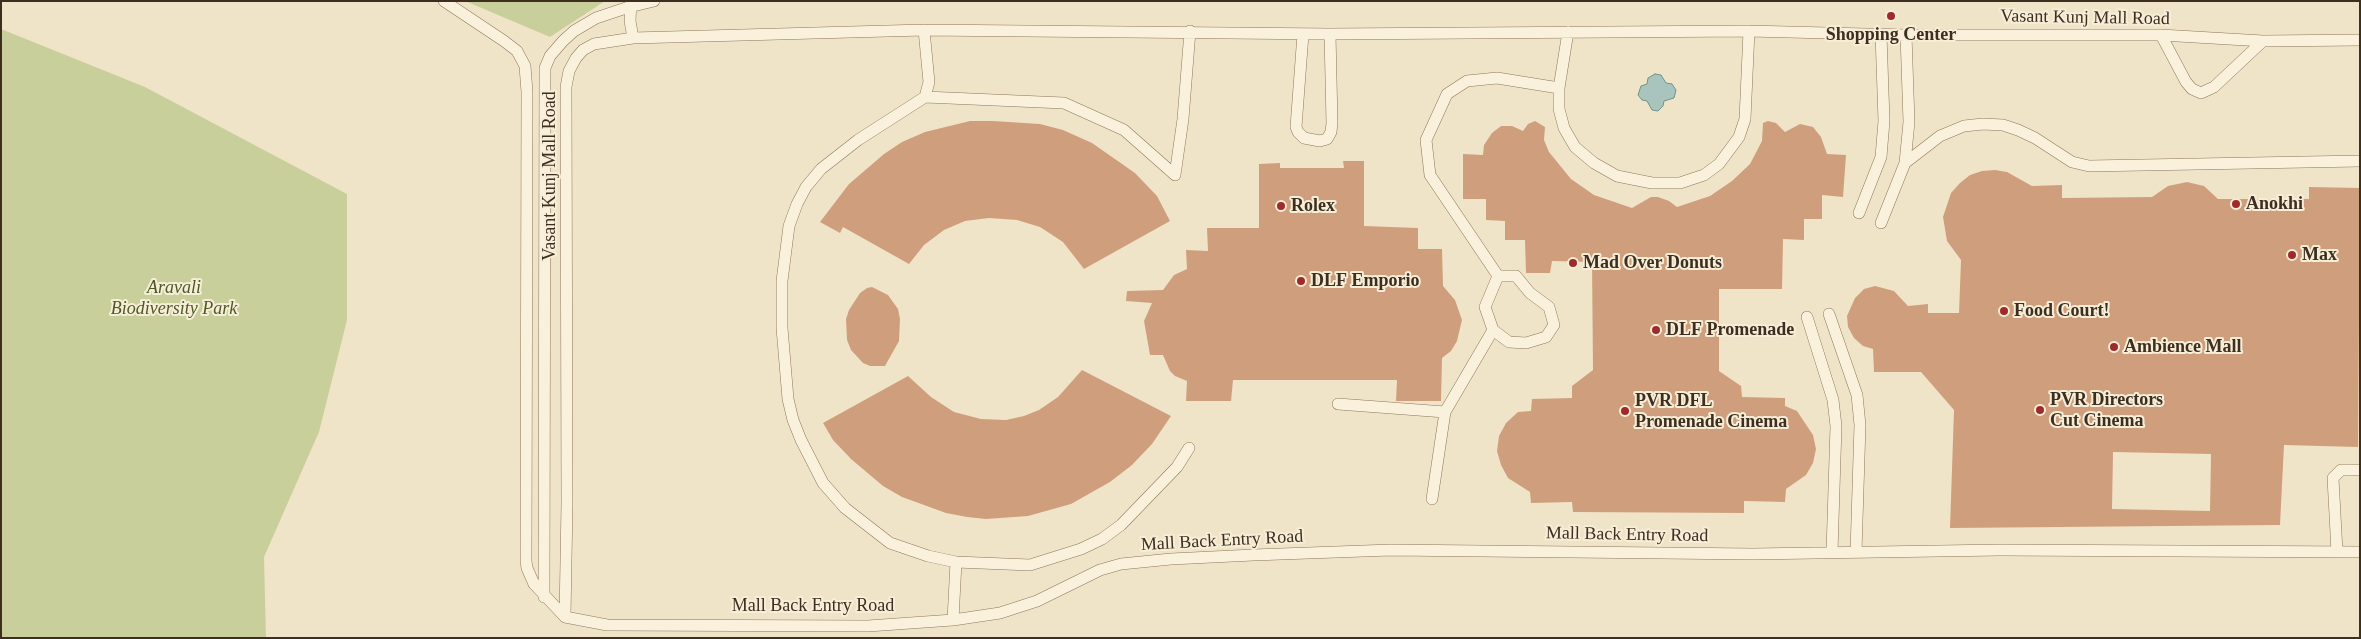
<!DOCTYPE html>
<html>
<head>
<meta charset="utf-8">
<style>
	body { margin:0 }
	#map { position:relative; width:2361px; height:639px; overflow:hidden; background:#f0e4c8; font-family:Georgia,serif }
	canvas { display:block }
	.frame { position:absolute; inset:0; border:2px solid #3d2e20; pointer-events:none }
</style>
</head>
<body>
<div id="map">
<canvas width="2361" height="639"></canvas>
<div class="frame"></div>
</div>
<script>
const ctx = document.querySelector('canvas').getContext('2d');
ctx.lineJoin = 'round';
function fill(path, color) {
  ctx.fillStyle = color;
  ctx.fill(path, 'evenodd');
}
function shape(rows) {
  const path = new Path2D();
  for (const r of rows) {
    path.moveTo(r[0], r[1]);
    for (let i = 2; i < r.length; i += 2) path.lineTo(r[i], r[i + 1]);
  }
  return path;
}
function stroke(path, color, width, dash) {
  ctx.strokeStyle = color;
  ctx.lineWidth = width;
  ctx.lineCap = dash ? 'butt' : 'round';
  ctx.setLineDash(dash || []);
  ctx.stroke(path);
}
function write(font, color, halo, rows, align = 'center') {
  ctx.font = font + ' Georgia,serif';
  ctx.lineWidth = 4;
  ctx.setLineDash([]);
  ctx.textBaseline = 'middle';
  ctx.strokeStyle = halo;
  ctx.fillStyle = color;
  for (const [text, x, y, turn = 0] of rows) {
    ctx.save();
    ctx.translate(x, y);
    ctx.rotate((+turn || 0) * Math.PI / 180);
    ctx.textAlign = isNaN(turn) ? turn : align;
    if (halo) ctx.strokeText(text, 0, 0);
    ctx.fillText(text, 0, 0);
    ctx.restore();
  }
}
fill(shape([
	[465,1,605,1,550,37],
	[1,29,145,87,347,194,347,320,319,432,264,557,266,638,1,638]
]), '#c9cf9b');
const water = shape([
	[1655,74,1661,75,1666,83,1672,84,1676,90,1674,98,1664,101,1663,106,1658,111,1652,110,1647,101,1642,100,1638,95,1641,86,1647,84,1648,78,1655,74]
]);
fill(water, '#a9c4bc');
stroke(water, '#6f938a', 1);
fill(shape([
	[970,121,993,121,1040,124,1063,130,1092,143,1135,173,1157,196,1170,221,1084,269,1063,242,1040,227,1017,220,989,218,965,221,944,230,924,245,909,264,843,227,840,233,820,222,849,184,884,154,902,142,925,132],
	[1535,121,1545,127,1544,140,1549,152,1571,179,1594,195,1632,208,1651,197,1658,197,1669,201,1677,207,1710,196,1732,181,1750,164,1762,141,1763,123,1768,121,1776,123,1785,132,1800,124,1813,127,1821,137,1827,154,1846,155,1843,197,1822,195,1822,219,1804,219,1804,240,1783,239,1782,289,1719,289,1719,371,1741,386,1742,397,1785,398,1785,406,1797,411,1813,435,1816,449,1813,463,1806,475,1786,489,1785,502,1744,501,1744,513,1573,512,1572,502,1531,503,1530,492,1508,478,1501,465,1497,451,1499,436,1506,423,1518,412,1531,411,1532,399,1572,398,1572,386,1593,370,1592,262,1552,261,1550,273,1526,273,1525,240,1505,240,1505,221,1486,220,1486,199,1463,199,1463,154,1483,155,1484,145,1492,133,1501,126,1512,126,1523,131,1528,124],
	[1343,161,1364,161,1364,226,1418,228,1418,249,1442,249,1443,286,1455,300,1462,320,1457,341,1451,351,1442,358,1441,401,1396,401,1397,380,1233,380,1231,401,1186,401,1187,381,1175,376,1170,371,1163,355,1150,355,1144,321,1152,303,1126,301,1127,291,1163,290,1174,275,1187,269,1186,250,1208,251,1207,228,1259,228,1259,164,1280,163,1280,168,1344,168],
	[1995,170,2007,172,2032,186,2062,185,2062,198,2152,197,2168,186,2187,182,2204,186,2218,199,2309,199,2309,187,2360,188,2358,447,2284,445,2280,525,1950,528,1954,410,1921,372,1874,372,1873,349,1863,346,1854,338,1848,327,1847,316,1855,298,1864,289,1875,286,1894,291,1908,306,1928,304,1928,313,1959,313,1961,260,1947,241,1943,217,1951,193,1960,183,1970,175,1982,171],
	[2113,452,2211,454,2210,511,2112,509],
	[872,287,888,295,898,309,900,319,899,341,885,366,870,366,863,363,851,350,847,340,846,319,849,310,860,293,867,288],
	[1082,370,1171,416,1152,444,1132,465,1110,482,1071,504,1028,516,986,519,967,517,946,513,902,497,883,486,851,459,833,440,823,423,908,376,931,397,954,412,981,419,1006,420,1024,416,1039,410,1058,397]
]), '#cf9f7d');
const service = shape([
	[444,1,504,41,517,51,525,66,527,92,526,561,527,568,534,584,565,617],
	[631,1,630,21,633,38],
	[924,30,929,82,925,97,858,140,821,169,806,187,797,204,789,226,782,281,782,328,788,399,793,420,801,440,823,483,845,508,890,543,928,556,956,562,1030,565,1081,549,1102,539,1121,525,1177,467,1189,448],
	[1568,32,1559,88,1559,109,1564,128,1575,147,1594,163,1617,176,1652,183,1680,183,1704,175,1719,164,1739,137,1745,119,1749,31],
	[1303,34,1296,127,1298,132,1304,138,1320,141,1327,139,1331,132,1332,123,1330,34],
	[2161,35,2186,82,2192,89,2201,93,2214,87,2263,41],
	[925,97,1064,103,1124,130,1175,175,1183,119,1190,31],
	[1905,163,1940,136,1964,126,1983,124,2003,125,2018,130,2035,138,2072,162,2089,166,2360,161],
	[1859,213,1881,157,1884,121,1881,34],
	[1881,223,1905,163,1909,122,1906,35],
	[1498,276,1430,175,1426,140,1447,94,1467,81,1497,78,1559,88],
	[1498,276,1516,276,1530,293,1549,307,1554,325,1546,337,1526,343,1509,342,1493,330,1485,307,1498,276],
	[1829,314,1857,395,1860,425,1856,552],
	[1807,317,1833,400,1836,426,1832,552],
	[1338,404,1445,412],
	[1432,499,1445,412,1493,330],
	[2337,552,2333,478,2341,470,2360,470],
	[544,597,545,68,550,56,563,41,574,31,596,18,629,7,654,1],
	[565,617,567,504,566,87,569,71,576,58,583,50,594,44,633,38,924,30,1330,34,1749,31,1906,35,2161,35,2263,41,2360,40],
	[565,617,607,625,868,626,953,620,1000,613,1037,601,1100,570,1121,564,1171,559,1253,555,1391,550,1753,554,2000,550,2360,552],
	[953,620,956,562]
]);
stroke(service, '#8d765c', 12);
stroke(service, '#faf1dc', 11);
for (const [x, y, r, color] of [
	[1891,16,5,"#9e2a2b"],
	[2236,204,5,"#9e2a2b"],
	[1281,206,5,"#9e2a2b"],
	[2292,255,5,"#9e2a2b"],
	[1573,263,5,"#9e2a2b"],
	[1301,281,5,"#9e2a2b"],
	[2004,311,5,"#9e2a2b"],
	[1656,330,5,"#9e2a2b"],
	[2114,347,5,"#9e2a2b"],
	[2040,410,5,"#9e2a2b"],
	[1625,411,5,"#9e2a2b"]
]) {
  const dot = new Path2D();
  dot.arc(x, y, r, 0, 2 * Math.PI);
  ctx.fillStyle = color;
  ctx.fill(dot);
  stroke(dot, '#f7eed8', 2);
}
write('18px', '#3d2e20', '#f7eed8', [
	["Vasant Kunj Mall Road",2085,18,1],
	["Vasant Kunj Mall Road",550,176,-90],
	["Mall Back Entry Road",1627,535,1],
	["Mall Back Entry Road",1222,541,-3],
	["Mall Back Entry Road",813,606]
]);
write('bold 18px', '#3d2e20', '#f7eed8', [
	["Shopping Center",1891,35,"center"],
	["Anokhi",2246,204],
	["Rolex",1291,206],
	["Max",2302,255],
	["Mad Over Donuts",1583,263],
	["DLF Emporio",1311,281],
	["Food Court!",2014,311],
	["DLF Promenade",1666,330],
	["Ambience Mall",2124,347],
	["PVR Directors",2050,400],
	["Cut Cinema",2050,421],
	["PVR DFL",1635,401],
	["Promenade Cinema",1635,422]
], 'left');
write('italic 18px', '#4d5a26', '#f7eed8', [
	["Aravali",174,288],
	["Biodiversity Park",174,309]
]);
</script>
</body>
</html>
